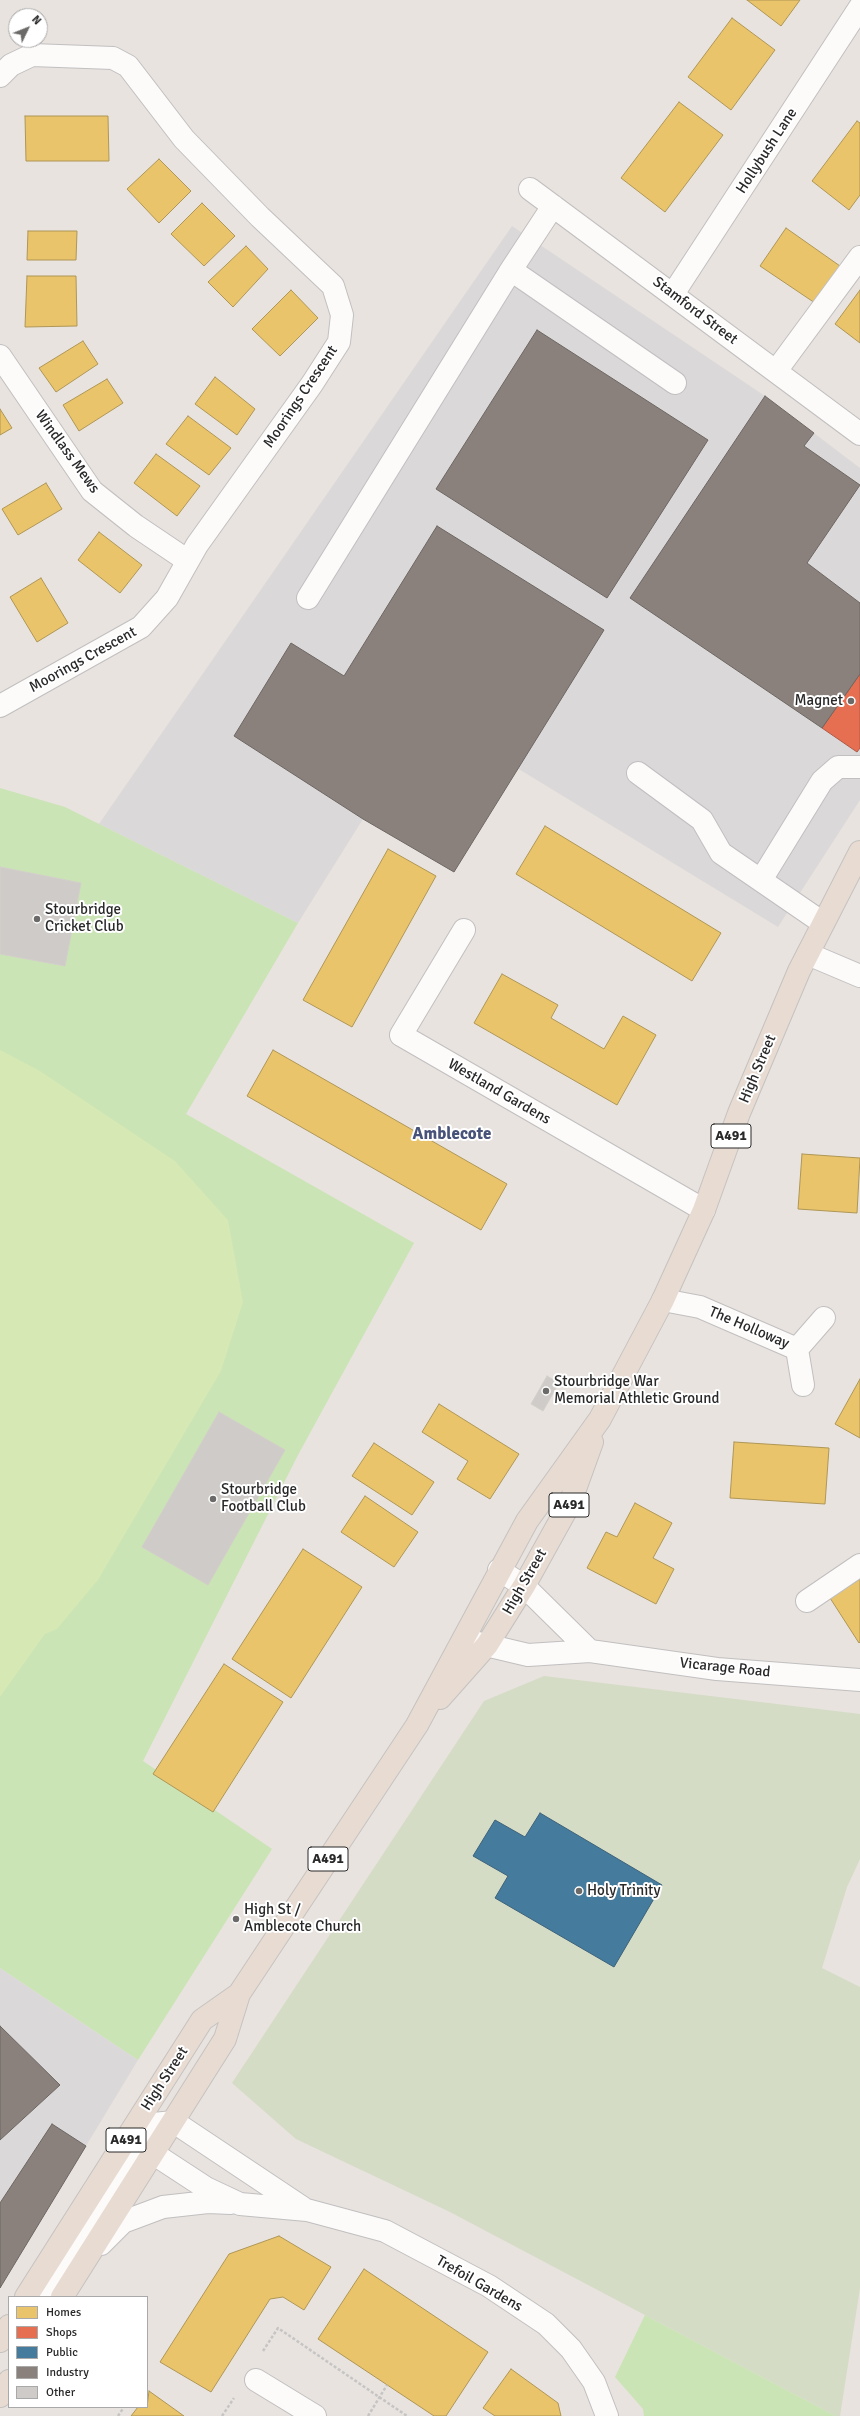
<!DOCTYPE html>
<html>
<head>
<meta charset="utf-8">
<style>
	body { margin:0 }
	#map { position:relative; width:860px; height:2416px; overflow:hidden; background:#e8e3de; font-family:Signika,sans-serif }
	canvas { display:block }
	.legend { position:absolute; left:8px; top:2296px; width:140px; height:112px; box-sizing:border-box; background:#fff; border:1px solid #a9a9a9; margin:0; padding:5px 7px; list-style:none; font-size:12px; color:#292929 }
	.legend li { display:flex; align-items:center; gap:8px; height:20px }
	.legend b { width:20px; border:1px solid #a9a9a9 }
	.north { position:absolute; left:8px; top:8px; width:40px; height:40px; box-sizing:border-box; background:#fff; border:1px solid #a9a9a9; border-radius:50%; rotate:47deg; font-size:11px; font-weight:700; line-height:16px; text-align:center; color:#292929 }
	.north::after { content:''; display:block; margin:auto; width:14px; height:18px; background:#6c6a68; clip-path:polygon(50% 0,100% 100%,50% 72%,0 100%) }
</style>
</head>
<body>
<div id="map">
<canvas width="860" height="2416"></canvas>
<ul class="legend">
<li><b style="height:11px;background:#e9c46a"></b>Homes</li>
<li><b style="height:11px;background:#e76f51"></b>Shops</li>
<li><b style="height:11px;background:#457b9d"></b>Public</li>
<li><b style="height:11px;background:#8a817c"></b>Industry</li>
<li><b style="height:11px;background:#cfcbc8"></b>Other</li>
</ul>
<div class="north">N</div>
</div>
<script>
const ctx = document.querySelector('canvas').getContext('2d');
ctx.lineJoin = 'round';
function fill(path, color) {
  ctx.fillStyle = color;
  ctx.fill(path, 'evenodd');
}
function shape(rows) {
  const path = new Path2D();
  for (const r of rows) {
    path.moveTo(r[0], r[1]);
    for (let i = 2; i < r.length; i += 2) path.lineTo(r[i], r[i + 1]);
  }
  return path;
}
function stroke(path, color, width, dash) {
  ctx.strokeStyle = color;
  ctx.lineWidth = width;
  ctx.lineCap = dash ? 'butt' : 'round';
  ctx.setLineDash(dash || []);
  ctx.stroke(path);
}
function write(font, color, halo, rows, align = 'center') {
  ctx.font = font + ' Signika,sans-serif';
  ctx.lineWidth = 4;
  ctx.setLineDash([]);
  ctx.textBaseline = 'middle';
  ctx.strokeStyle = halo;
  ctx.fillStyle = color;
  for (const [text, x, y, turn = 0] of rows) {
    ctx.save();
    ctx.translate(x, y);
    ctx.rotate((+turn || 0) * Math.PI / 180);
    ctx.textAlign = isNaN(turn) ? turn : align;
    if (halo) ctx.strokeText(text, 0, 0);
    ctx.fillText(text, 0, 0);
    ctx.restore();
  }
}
fill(shape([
	[512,226,765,396,860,468,860,800,778,927,517,768,454,872,363,819,298,923,99,824],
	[0,1968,138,2060,0,2288]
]), '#dbd8da');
fill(shape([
	[0,788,65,807,298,923,186,1114,414,1243,298,1455,143,1761,272,1849,138,2060,0,1968],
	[645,2315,836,2416,644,2416,643,2409,615,2377]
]), '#cae4b5');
fill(shape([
	[544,1676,860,1714,860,1859,847,1887,822,1968,860,1987,860,2288,840,2416,836,2416,450,2212,296,2139,232,2083,484,1701]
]), '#d4dcc5');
fill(shape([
	[0,1050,40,1071,175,1161,228,1220,243,1302,221,1371,98,1580,57,1629,45,1634,0,1697]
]), '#d6e8b3');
const homes = shape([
	[747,0,800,0,781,26,747,0],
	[732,18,775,50,731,110,688,77,732,18],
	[679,102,723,135,665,212,621,178,679,102],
	[25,116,108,116,109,161,26,161,25,116],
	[857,121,860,123,860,195,849,210,812,181,857,121],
	[159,159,191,191,159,223,127,189,159,159],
	[202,203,235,236,204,266,171,234,202,203],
	[786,228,840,266,815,303,760,266,786,228],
	[28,231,77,231,76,260,27,260,28,231],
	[246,246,268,269,233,307,208,282,246,246],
	[27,276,76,276,77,326,25,327,27,276],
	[291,290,318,318,280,356,252,329,291,290],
	[860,290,860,343,835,324,860,290],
	[83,341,98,364,56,392,39,368,83,341],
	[215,377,255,409,237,435,195,404,215,377],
	[107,379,123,403,79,431,63,405,107,379],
	[0,409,12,428,0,435,0,409],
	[188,416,231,448,209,475,166,444,188,416],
	[156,454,200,486,177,516,134,483,156,454],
	[46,483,62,509,18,535,2,509,46,483],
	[99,532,142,565,120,593,78,560,99,532],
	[41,578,68,623,37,642,10,597,41,578],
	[545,826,721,933,692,981,516,874,545,826],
	[388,849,436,876,352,1027,303,1000,388,849],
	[502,974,558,1005,551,1018,604,1049,623,1016,656,1035,617,1105,474,1023,502,974],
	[273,1050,507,1184,481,1230,247,1096,273,1050],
	[802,1154,860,1158,857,1213,798,1209,802,1154],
	[860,1379,860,1438,835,1424,860,1379],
	[439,1404,519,1454,490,1499,457,1479,468,1461,422,1432,439,1404],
	[734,1442,829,1448,825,1504,730,1498,734,1442],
	[374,1443,434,1482,412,1515,352,1476,374,1443],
	[365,1496,418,1532,394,1567,341,1532,365,1496],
	[635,1503,672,1523,653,1558,674,1569,656,1604,587,1568,606,1532,617,1537,635,1503],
	[303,1549,362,1587,291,1698,232,1659,303,1549],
	[860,1579,860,1642,859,1643,830,1598,860,1579],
	[224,1664,283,1702,213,1812,153,1774,224,1664],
	[279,2236,331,2267,304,2310,283,2297,270,2299,211,2392,160,2362,229,2254,279,2236],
	[364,2269,488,2352,446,2416,434,2416,318,2339,364,2269],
	[511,2369,558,2403,561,2416,495,2416,483,2408,511,2369],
	[149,2391,184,2416,131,2416,138,2407,147,2407,149,2391]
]);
fill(homes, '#e9c46a');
stroke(homes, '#af9656', 1);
const shops = shape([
	[860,674,860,748,857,752,822,728,860,674]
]);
fill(shops, '#e76f51');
stroke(shops, '#ae5a45', 1);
const public = shape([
	[540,1813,662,1885,614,1967,495,1898,508,1876,473,1856,495,1820,525,1837,540,1813]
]);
fill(public, '#457b9d');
stroke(public, '#3d627a', 1);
const industry = shape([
	[537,330,708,440,607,598,436,489,537,330],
	[765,396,814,433,804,446,860,485,807,563,860,603,860,674,822,728,630,598,765,396],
	[437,526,604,630,454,872,363,819,234,736,291,643,344,676,437,526],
	[0,2026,60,2085,0,2140,0,2026],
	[52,2124,86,2146,0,2288,0,2203,52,2124]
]);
fill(industry, '#8a817c');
stroke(industry, '#6d6763', 1);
const building = shape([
	[0,867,81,883,65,966,0,954,0,867],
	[547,1376,559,1383,543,1411,531,1404,547,1376],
	[219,1412,285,1450,208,1585,142,1547,219,1412]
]);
fill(building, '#cfcbc8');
stroke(building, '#d3cfca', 1);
const minor = shape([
	[0,76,11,65,32,55,113,58,128,66,184,139,260,217,333,286,342,315,339,342,312,384,197,545,167,598,141,627,0,706],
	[530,189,860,434],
	[553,206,511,270,675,383],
	[673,294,860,7],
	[0,356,92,491,136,526,188,561],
	[776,371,860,257],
	[308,598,511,270],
	[638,773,702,820,721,853,823,923],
	[761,880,822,781,838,767,860,767],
	[464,930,401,1035,704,1210],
	[808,954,860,976],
	[663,1300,700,1307,797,1349,803,1385],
	[797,1349,824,1318],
	[499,1570,524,1586,590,1651],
	[807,1601,860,1565],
	[469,1641,528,1655,590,1651,717,1669,860,1680],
	[142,2115,154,2154,206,2188,240,2204,307,2210,385,2231,489,2286,546,2324,571,2349,594,2382,607,2416],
	[101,2244,123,2222,163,2207,208,2202,231,2203],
	[44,2297,153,2124,174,2122,303,2208],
	[256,2380,315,2416]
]);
const highway = shape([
	[440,1698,487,1645,524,1586,570,1503,592,1442],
	[26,2297,202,2020,239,1994],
	[62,2297,225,2039,239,1994,417,1725,527,1521,600,1419,663,1300,704,1210,739,1113,799,971,860,852],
	[0,2341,9,2326],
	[0,2396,9,2381]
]);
stroke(minor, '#c1bfc0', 24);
stroke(highway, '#c4c2c0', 24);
stroke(shape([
	[263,2351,278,2328,407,2416],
	[118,2416,124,2407],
	[222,2416,234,2398],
	[368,2416,387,2385]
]), '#c6c5c5', 2.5, [3, 2]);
stroke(minor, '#fcfbfa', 22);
stroke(highway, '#e8dbd2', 22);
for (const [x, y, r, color] of [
	[851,701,4,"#6c6a68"],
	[37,919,4,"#6c6a68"],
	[546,1391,4,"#6c6a68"],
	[213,1499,4,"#6c6a68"],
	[579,1891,4,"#6c6a68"],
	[236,1919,4,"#6c6a68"]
]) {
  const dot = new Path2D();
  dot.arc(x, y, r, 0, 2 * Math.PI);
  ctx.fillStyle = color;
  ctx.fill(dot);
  stroke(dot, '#fff', 1.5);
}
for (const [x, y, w] of [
	[731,1136,40],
	[569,1505,40],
	[328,1859,40],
	[126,2140,40]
]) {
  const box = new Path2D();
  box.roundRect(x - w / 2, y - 12, w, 24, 3);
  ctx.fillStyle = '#fff';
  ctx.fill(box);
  stroke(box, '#292929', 1);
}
write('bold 14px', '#292929', null, [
	["A491",731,1136],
	["A491",569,1505],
	["A491",328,1859],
	["A491",126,2140]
]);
write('15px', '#292929', '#fff', [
	["Hollybush Lane",767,151,-57],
	["Stamford Street",695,311,37],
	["Moorings Crescent",301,397,-56],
	["Windlass Mews",67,452,54],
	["Moorings Crescent",83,660,-29],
	["High Street",758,1069,-67],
	["Westland Gardens",499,1092,30],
	["The Holloway",749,1328,23],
	["High Street",525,1582,-60],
	["Vicarage Road",725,1668,6],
	["High Street",165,2079,-57],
	["Trefoil Gardens",479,2284,30]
]);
write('15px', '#292929', '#fff', [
	["Magnet",843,701,"right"],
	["Stourbridge",45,910],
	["Cricket Club",45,927],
	["Stourbridge War",554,1382],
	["Memorial Athletic Ground",554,1399],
	["Stourbridge",221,1490],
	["Football Club",221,1507],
	["Holy Trinity",587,1891],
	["High St /",244,1910],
	["Amblecote Church",244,1927]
], 'left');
write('bold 17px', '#48537a', '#fff', [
	["Amblecote",452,1135]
]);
</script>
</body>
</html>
